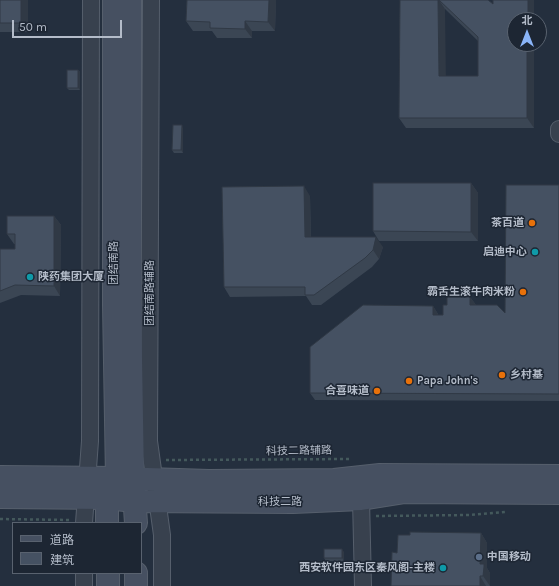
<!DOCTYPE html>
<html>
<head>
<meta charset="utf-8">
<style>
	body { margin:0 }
	#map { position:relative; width:559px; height:586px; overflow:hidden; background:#242f3e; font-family:Karla,"Noto Sans SC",sans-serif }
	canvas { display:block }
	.legend { position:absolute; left:12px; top:522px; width:130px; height:52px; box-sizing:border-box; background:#1d2633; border:1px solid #59626f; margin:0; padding:5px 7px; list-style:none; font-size:12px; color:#b4bcc9 }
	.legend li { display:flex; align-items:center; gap:8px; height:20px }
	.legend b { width:20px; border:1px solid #59626f }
	.north { position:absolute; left:507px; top:12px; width:40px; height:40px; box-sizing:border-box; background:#1d2633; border:1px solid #59626f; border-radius:50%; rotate:0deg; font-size:11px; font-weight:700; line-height:16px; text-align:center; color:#b4bcc9 }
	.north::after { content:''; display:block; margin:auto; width:14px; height:18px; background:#8ab4f8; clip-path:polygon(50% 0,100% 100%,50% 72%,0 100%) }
	.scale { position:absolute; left:12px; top:20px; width:110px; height:18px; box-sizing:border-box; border:2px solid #b4bcc9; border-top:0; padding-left:5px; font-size:12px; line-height:14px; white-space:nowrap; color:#b4bcc9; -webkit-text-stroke:3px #1d2633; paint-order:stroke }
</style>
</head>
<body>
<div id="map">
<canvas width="559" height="586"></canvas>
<ul class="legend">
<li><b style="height:5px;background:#465061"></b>道路</li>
<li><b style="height:11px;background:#455162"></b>建筑</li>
</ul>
<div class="north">北</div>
<div class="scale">50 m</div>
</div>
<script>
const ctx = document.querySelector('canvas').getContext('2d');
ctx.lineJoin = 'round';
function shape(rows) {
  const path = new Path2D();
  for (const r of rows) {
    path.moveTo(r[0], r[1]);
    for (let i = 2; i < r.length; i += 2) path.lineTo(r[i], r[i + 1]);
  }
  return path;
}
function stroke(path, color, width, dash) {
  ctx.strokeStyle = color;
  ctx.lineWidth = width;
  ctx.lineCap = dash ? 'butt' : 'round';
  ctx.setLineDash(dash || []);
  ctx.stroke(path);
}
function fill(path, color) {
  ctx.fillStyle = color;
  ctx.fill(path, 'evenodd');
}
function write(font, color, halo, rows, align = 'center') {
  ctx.font = font + ' Karla,"Noto Sans SC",sans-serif';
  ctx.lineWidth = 3;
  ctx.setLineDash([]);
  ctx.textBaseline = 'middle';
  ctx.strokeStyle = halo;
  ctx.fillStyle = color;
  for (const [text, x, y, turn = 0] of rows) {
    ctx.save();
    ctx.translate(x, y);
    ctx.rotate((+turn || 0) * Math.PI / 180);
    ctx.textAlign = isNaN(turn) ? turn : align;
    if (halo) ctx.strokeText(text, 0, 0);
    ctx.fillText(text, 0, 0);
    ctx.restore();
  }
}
const street = shape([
	[151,0,149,441,162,535,162,586],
	[559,129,559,134],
	[361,499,363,586],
	[84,523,90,441,91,0],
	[84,573,84,586]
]);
const secondary = shape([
	[130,0,130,298,133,479,136,523],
	[0,477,117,478,209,481,334,480,380,475,559,476],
	[0,497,107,498,134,501,293,502,361,499,405,492,559,493],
	[107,523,107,498,117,478,114,305,114,0],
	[108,573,108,586],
	[136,573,136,586]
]);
stroke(street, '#565f6c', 18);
stroke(secondary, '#565f6c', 24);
stroke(shape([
	[166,460,349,459],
	[376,516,469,515,505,512],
	[0,519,71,520]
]), '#44595c', 2.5, [3, 3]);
stroke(street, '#38414e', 16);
stroke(secondary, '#465061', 22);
fill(shape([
	[0,0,28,0,28,32,0,32],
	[187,0,276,0,275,31,252,31,252,38,217,38,212,31,193,31,186,21],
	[400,0,488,0,493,4,534,0,534,20,515,20,515,44,534,44,534,128,406,128,399,118],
	[445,9,478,41,478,76,445,76],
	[78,70,80,72,80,90,69,90,67,88],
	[183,128,183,153,174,153,172,150],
	[471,183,478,193,478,241,379,241,373,231],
	[559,185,559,401,315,400,310,393,433,306,438,314,438,315,443,315,447,305,470,297,476,305,505,313],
	[310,196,311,237,383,247,379,259,372,267,321,305,312,305,306,296,230,297,224,287],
	[54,216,61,225,60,296,21,295,0,303,0,249,15,249,15,244,14,244,7,234],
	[481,533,487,543,487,568,490,573,490,586,486,586,397,553],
	[344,552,344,561,326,561,324,558]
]), '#3b4654');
fill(shape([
	[21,0,28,0,28,32,21,23],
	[269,0,276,0,275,31,268,22],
	[438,0,439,0,445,9,446,85,439,76],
	[528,0,534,0,534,20,528,20],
	[245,21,252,31,252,38,245,29],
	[527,44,534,44,534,128,527,118],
	[78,70,80,72,80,90,78,88],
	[182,125,183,128,183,153,181,150],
	[471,183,478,193,478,241,471,232],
	[304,186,310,196,311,247,305,237],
	[54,216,61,225,60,296,54,286],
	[376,237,383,247,379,259,373,250],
	[470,297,476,305,476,313,470,305],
	[433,306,438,314,438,323,433,315],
	[481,533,487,543,487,568,490,573,490,586,483,576,480,564],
	[342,549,344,552,344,561,342,558],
	[480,576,486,586,480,586]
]), '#303945');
const building = shape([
	[0,0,21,0,21,23,0,23,0,0],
	[187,0,269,0,268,22,245,21,245,29,210,28,210,22,186,21,187,0],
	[400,0,438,0,439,76,478,76,478,37,439,0,488,0,493,4,493,0,528,0,528,20,515,20,515,44,527,44,527,118,399,118,400,0],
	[67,70,78,70,78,88,67,88,67,70],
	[173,125,182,125,181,150,172,150,173,125],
	[373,183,471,183,471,232,373,231,373,183],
	[506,185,559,185,559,394,310,393,310,347,363,305,433,306,433,315,443,315,443,305,447,305,447,297,470,297,470,305,497,305,505,313,506,185],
	[304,186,305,237,376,237,373,250,365,258,314,295,305,295,305,287,224,287,222,187,304,186],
	[7,216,54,216,54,286,15,285,0,291,0,249,15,249,15,234,7,234,7,216],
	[410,532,481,533,480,564,484,564,484,567,483,576,480,576,480,586,391,586,392,552,397,553,398,535,410,535,410,532],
	[324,549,342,549,342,558,324,558,324,549]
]);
fill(building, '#455162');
stroke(building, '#303945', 1);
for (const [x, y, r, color] of [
	[532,223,4,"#e8710a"],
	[535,252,4,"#0f9aa8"],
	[30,277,4,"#0f9aa8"],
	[523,292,4,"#e8710a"],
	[502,375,4,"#e8710a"],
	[409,381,4,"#e8710a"],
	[377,391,4,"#e8710a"],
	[479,557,4,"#5c6f8a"],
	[443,568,4,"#0f9aa8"]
]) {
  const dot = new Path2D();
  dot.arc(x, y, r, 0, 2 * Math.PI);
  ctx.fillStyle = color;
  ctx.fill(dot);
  stroke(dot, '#1d2633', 1.5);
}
write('bold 11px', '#b4bcc9', '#1d2633', [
	["茶百道",524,223],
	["启迪中心",527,252],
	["陕药集团大厦",38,277,"left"],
	["霸舌生滚牛肉米粉",515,292],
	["乡村基",510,375,"left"],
	["Papa John's",417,381,"left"],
	["合喜味道",369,391],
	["中国移动",487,557,"left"],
	["西安软件园东区秦风阁-主楼",435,568]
], 'right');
write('11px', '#b4bcc9', '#1d2633', [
	["团结南路",114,263,-90],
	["团结南路辅路",150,293,-90],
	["科技二路辅路",299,451,-1],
	["科技二路",280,502]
]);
</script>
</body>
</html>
